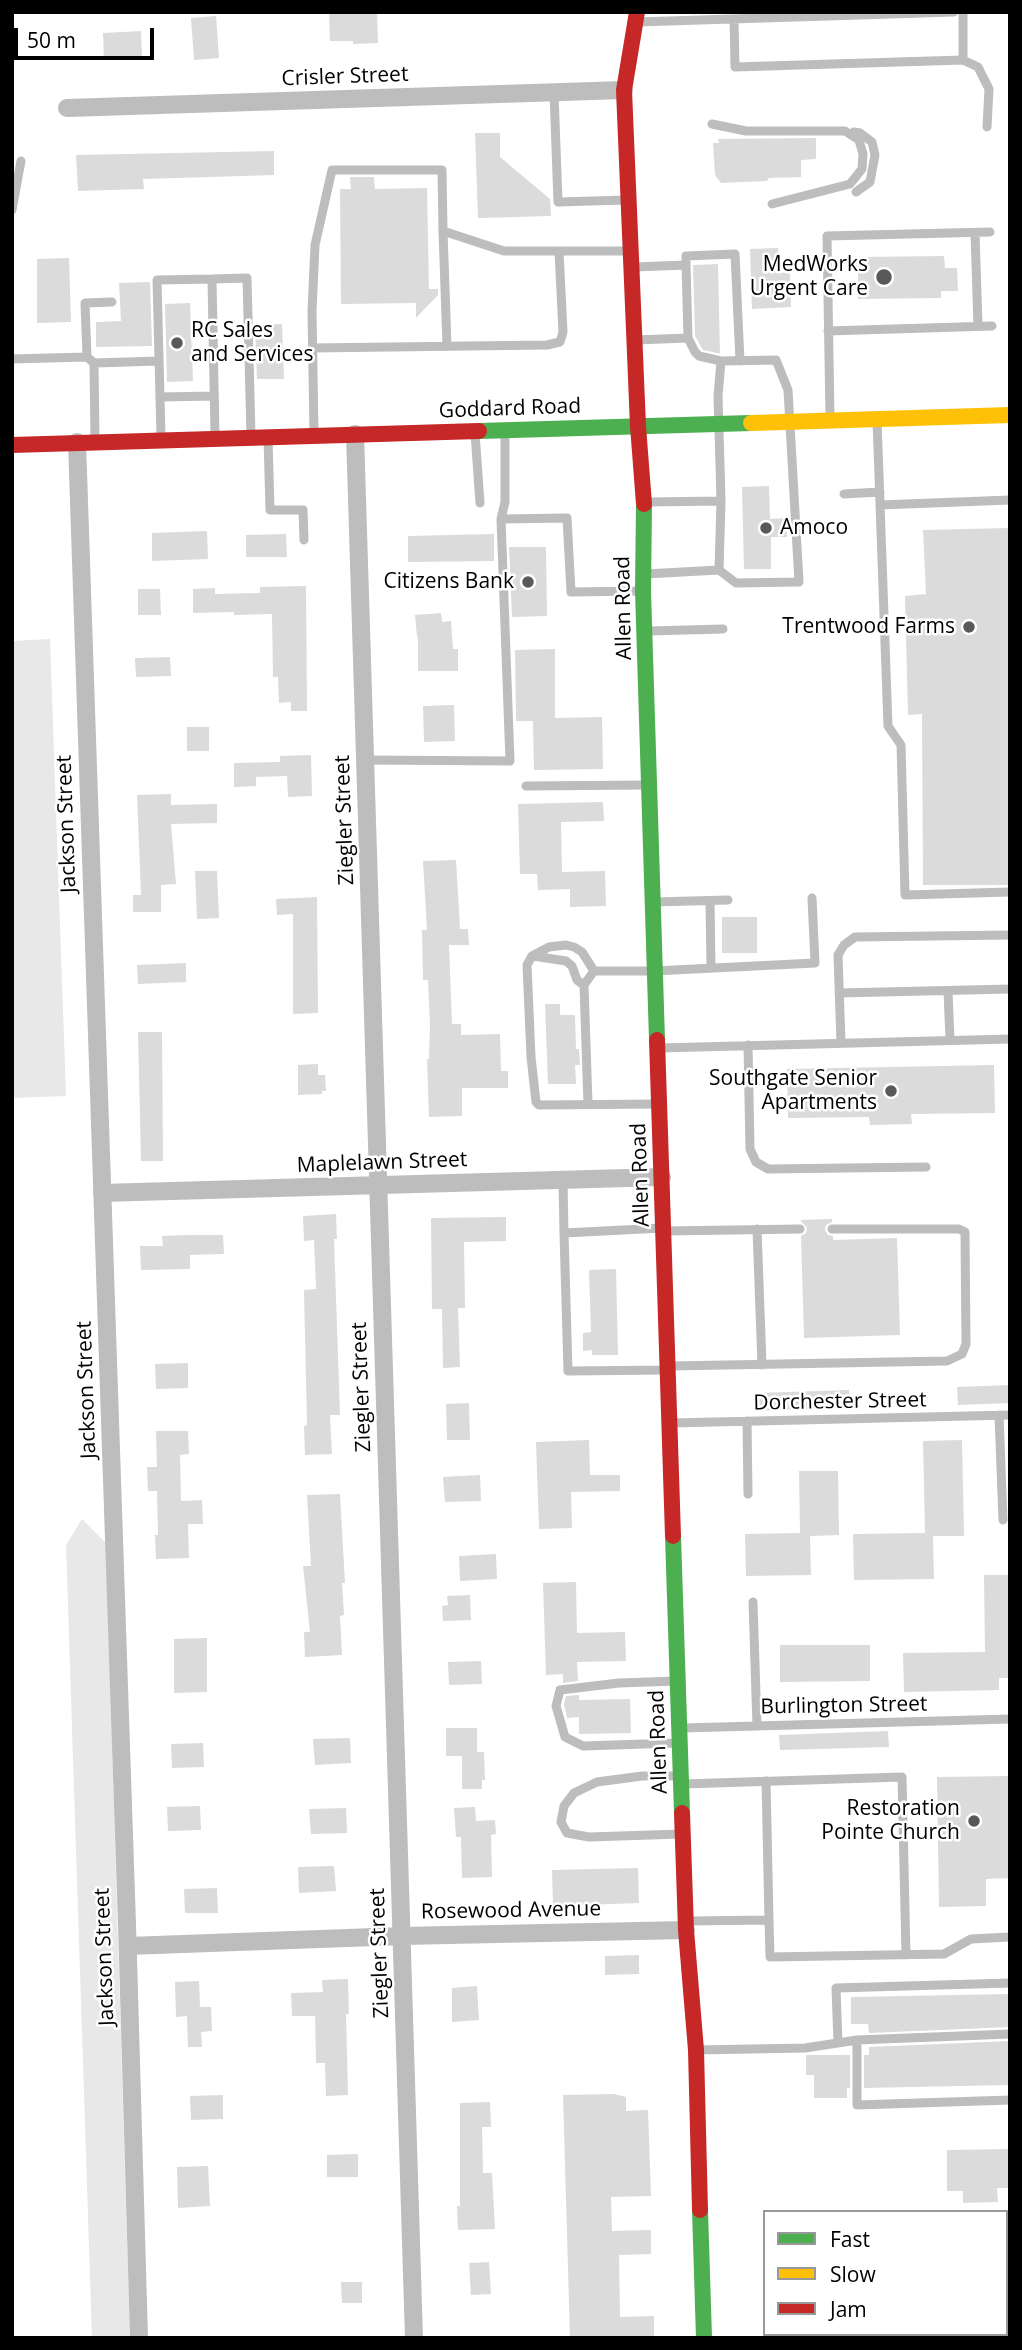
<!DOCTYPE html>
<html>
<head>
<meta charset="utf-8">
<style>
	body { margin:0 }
	#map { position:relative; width:1022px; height:2350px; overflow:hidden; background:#fff; font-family:"Open Sans",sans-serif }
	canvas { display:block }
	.frame { position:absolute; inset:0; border:14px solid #000; pointer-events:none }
	.legend { position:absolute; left:763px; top:2210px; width:245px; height:126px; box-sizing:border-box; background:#fff; border:2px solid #999; margin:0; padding:9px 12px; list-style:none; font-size:21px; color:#000 }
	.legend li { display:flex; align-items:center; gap:14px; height:35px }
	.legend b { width:35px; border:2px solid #999 }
	.scale { position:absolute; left:14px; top:28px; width:140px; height:32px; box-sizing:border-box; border:4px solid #000; border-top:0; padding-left:9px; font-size:21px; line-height:24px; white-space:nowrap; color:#000; -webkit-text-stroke:5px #fff; paint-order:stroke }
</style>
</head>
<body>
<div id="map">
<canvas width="1022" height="2350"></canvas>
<div class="frame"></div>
<ul class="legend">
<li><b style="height:9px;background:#4caf50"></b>Fast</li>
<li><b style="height:9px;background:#ffc107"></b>Slow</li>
<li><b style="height:9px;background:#c62828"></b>Jam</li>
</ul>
<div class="scale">50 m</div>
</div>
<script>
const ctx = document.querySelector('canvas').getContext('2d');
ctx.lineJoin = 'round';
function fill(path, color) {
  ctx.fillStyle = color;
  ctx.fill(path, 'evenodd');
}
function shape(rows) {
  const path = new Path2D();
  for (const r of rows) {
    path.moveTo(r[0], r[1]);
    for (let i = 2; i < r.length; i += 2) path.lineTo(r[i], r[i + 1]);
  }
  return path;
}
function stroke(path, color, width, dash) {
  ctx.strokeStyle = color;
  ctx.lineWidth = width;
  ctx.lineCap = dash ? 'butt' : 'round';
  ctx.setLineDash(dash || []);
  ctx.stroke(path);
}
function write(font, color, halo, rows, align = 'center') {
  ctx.font = font + ' "Open Sans",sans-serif';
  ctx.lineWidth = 5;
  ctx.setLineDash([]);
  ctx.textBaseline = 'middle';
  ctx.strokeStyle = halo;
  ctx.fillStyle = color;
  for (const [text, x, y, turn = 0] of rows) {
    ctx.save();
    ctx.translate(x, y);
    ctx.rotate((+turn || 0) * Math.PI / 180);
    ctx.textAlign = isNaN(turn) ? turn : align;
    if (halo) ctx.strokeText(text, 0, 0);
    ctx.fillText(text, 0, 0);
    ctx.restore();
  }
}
fill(shape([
	[50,639,66,1096,12,1098,12,641],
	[82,1519,106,1543,130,2338,92,2338,66,1545]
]), '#e8e8e8');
fill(shape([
	[329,12,377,12,378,43,353,44,353,41,330,41],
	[216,16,219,58,194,60,191,18],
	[141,31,142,59,104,60,103,33],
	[475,133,500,133,500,157,550,199,551,216,478,218],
	[816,138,816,159,801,160,801,177,769,178,767,181,721,183,715,175,713,143,719,143,718,139],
	[274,151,274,175,143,179,144,189,78,191,76,155],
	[350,177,374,177,375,189,427,188,429,289,438,289,438,295,416,318,416,303,341,304,340,189,351,189],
	[778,248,779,273,790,272,791,307,752,309,750,249],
	[944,256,945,268,957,268,958,291,941,291,941,298,858,299,858,257],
	[69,258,71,322,37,323,37,259],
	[718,264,720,353,717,353,703,350,695,336,693,265],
	[150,282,152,346,96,347,96,322,121,321,119,283],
	[190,303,193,381,167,382,165,304],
	[282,324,284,379,257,379,255,325],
	[769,486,770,519,786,518,787,537,771,537,771,569,744,569,742,487],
	[1010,528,1010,885,923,885,922,714,908,715,905,596,926,594,923,530],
	[207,531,208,559,152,561,152,533],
	[286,534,287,557,246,557,246,535],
	[494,534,494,561,408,562,408,536],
	[509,547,546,547,547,616,512,617],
	[306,586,307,711,291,711,291,702,279,703,278,677,273,677,272,614,234,615,234,612,193,613,193,589,215,588,215,594,260,593,260,587],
	[138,589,160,589,161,615,138,615],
	[441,613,442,622,451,621,453,649,458,649,458,671,418,671,418,637,417,637,415,615],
	[555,649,555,718,602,717,603,769,534,770,533,721,516,721,515,650],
	[170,657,171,676,136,677,135,658],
	[454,705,455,741,424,742,423,706],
	[187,727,209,727,209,751,187,751],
	[311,755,312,796,288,797,287,776,256,777,256,786,234,787,234,763,280,762,280,756],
	[171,794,171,805,217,804,217,823,171,824,176,884,161,885,161,912,133,912,133,895,141,895,137,795],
	[603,802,604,821,561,822,562,872,605,871,606,906,570,907,570,889,538,890,537,874,520,874,518,804],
	[456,860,460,929,468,929,469,945,449,945,452,1024,461,1024,461,1035,500,1034,501,1071,508,1071,508,1088,462,1088,462,1116,429,1117,427,1059,429,1059,430,1025,428,980,423,980,422,930,427,930,423,861],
	[195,871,217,871,219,918,197,919],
	[317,897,318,1013,293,1014,293,914,277,915,276,899],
	[722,917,757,917,757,953,722,953],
	[186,963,186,982,138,984,137,965],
	[545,1004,560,1004,560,1015,575,1015,576,1049,579,1049,580,1065,575,1065,576,1084,548,1084],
	[138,1032,162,1032,163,1161,141,1161],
	[318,1064,318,1075,325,1075,326,1091,322,1091,322,1094,298,1095,298,1065],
	[994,1065,995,1113,911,1114,912,1124,870,1125,869,1117,788,1118,787,1069],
	[336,1214,337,1239,334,1239,340,1415,330,1415,332,1454,305,1455,304,1426,307,1425,304,1290,316,1289,314,1240,304,1241,303,1216],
	[506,1217,506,1241,464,1242,465,1308,458,1308,460,1367,443,1368,442,1309,432,1309,431,1218],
	[832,1219,832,1222,826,1225,825,1230,828,1235,833,1236,833,1240,897,1238,900,1335,804,1338,801,1236,806,1233,807,1228,800,1220],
	[189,1235,223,1235,224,1254,190,1255,190,1269,141,1270,140,1246,163,1246,162,1236],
	[616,1269,618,1355,592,1355,592,1350,583,1351,583,1333,591,1332,589,1270],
	[188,1363,188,1388,156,1389,155,1364],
	[1010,1385,1010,1403,958,1405,957,1387],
	[849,1390,850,1407,756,1411,755,1393],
	[469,1403,470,1440,447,1440,446,1404],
	[156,1431,188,1431,189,1454,180,1455,181,1501,202,1500,203,1524,188,1524,189,1558,156,1559,155,1535,158,1535,157,1491,148,1491,147,1467,157,1467],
	[589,1440,590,1475,620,1475,620,1491,571,1492,572,1528,539,1529,536,1442],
	[962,1440,964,1536,933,1536,934,1579,854,1580,853,1534,925,1533,923,1441],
	[799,1471,838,1471,839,1535,810,1536,811,1575,746,1576,745,1534,800,1533],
	[480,1475,481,1501,445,1502,443,1477],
	[340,1494,345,1583,342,1583,344,1615,340,1616,342,1655,305,1657,304,1632,310,1632,303,1566,311,1566,307,1495],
	[496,1554,497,1579,460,1581,459,1556],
	[984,1575,1010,1575,1010,1678,999,1678,999,1690,904,1692,903,1653,985,1652],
	[576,1582,577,1633,625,1632,626,1661,577,1662,578,1681,563,1683,563,1674,546,1675,543,1583],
	[470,1595,471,1620,443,1621,442,1606,448,1605,447,1596],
	[207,1638,207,1692,174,1693,174,1639],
	[780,1645,870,1645,870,1681,780,1682],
	[481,1661,482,1684,449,1685,448,1662],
	[579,1695,579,1700,630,1699,631,1733,579,1734,579,1717,567,1718,564,1704,566,1696],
	[446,1728,477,1728,477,1752,484,1752,485,1780,482,1780,482,1789,462,1789,462,1756,446,1756],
	[888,1731,889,1747,780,1750,779,1735],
	[350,1738,351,1763,315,1765,313,1739],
	[203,1743,204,1767,172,1768,171,1744],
	[1010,1776,1010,1878,986,1879,986,1906,939,1907,937,1777],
	[200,1806,201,1830,168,1831,167,1807],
	[475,1807,476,1821,495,1820,496,1834,491,1835,492,1877,462,1878,461,1837,456,1837,454,1808],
	[346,1808,347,1833,311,1834,309,1809],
	[334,1866,336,1891,299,1893,298,1867],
	[638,1868,639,1903,553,1906,552,1870],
	[217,1888,218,1913,185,1913,184,1889],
	[639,1955,639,1974,605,1975,605,1956],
	[348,1979,349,2014,346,2014,348,2095,326,2096,325,2063,316,2063,315,2016,292,2016,291,1993,323,1992,322,1980],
	[199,1981,200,2007,211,2007,212,2031,201,2032,202,2047,188,2047,187,2016,176,2017,175,1982],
	[477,1986,479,2020,452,2022,452,1988],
	[1010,1994,1010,2027,869,2033,868,2024,851,2024,851,1997],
	[1010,2041,1010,2085,864,2088,864,2055,869,2055,869,2047],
	[806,2055,850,2055,850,2088,847,2088,847,2098,814,2098,814,2075,806,2075],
	[614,2094,626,2097,626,2111,648,2110,651,2196,611,2197,612,2231,651,2230,651,2254,619,2255,620,2317,654,2316,654,2338,570,2338,563,2095],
	[223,2095,223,2119,191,2120,190,2096],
	[490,2102,491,2127,482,2127,483,2173,492,2173,495,2229,458,2230,457,2206,460,2206,460,2103],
	[1010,2149,1010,2188,997,2188,998,2202,963,2203,963,2191,947,2191,947,2150],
	[358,2154,358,2177,327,2177,327,2155],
	[208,2166,210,2206,178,2208,177,2167],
	[489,2262,491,2294,471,2295,469,2263],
	[341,2282,362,2282,362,2303,342,2303]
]), '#dbdbdb');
stroke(shape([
	[734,19,735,67,963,60,963,12],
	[637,22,954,12],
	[963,60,978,67,989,89,987,127],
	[554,93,558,202,626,200],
	[712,124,746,131,845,131,859,140,863,154,862,169,850,184,772,204],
	[854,132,860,133,872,142,875,155,870,182,856,192],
	[12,210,21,161],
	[443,231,447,346],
	[975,233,978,326],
	[686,265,686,256,735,254,740,361],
	[634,267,686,265,688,338],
	[828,331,992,326],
	[635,340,688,338,695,352,699,356,721,361],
	[312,348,547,345,560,342,563,332,559,251],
	[87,357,85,303,112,302],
	[12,359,87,357,94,363,95,441],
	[94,363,159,361],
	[160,397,214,396],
	[830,417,827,236,990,232],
	[877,420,888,726,901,745,905,895,1010,892],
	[505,432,505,502,501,519,567,518,571,592,641,591],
	[314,433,312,311,315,245,332,170,442,170,443,231,504,251,629,251],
	[475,433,480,503],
	[215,436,212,279,247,278,251,436],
	[161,437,157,280,212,279],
	[268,438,270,510,303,510,304,540],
	[844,494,880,492],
	[880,505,1010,500],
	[719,570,736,583,799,582,788,390,776,360,721,361,718,396,721,501],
	[645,574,719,570,721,501,647,502],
	[648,631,723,629],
	[365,760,510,761,501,519],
	[526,786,647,785],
	[710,901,711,968],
	[653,902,728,900],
	[533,956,566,961,572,966,577,980,584,985],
	[594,971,654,971,815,963,812,898],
	[948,991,950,1040],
	[839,993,1010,989],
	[841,1043,838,955,844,945,855,937,1010,935],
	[748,1045,750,1149,756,1162,768,1169,926,1167],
	[659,1048,1010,1039],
	[588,1104,584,985,594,971,582,952,574,947,566,945,549,947,532,956,527,965,531,1057,536,1102,539,1105,658,1104],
	[563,1181,564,1233],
	[663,1228,564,1233,568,1371,667,1370],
	[757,1229,762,1365],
	[666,1231,800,1229],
	[670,1366,947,1361,962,1354,966,1344,965,1232,959,1229,832,1229],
	[999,1415,1003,1520],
	[747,1421,748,1494],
	[672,1423,1010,1415],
	[753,1602,757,1726],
	[677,1681,619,1683,560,1690,556,1706,565,1737,583,1746,677,1743],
	[683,1728,1010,1719],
	[680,1776,642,1776,597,1782,574,1793,564,1806,561,1822,567,1833,589,1837,681,1834],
	[766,1781,769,1920],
	[683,1784,902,1777,906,1955],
	[688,1921,769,1920,770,1957,944,1954,971,1939,1010,1937],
	[857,2040,857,2105,1010,2100],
	[838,2043,836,1988,1010,1983],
	[697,2050,805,2048,857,2040,1010,2034]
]), '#bdbdbd', 9);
stroke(shape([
	[67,108,624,90],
	[355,434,414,2338],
	[77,442,127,1924,139,2338],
	[102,1193,662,1177],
	[128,1946,402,1936,686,1930],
	[1006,2223,1010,2223],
	[885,2334,885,2338]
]), '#bdbdbd', 18);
stroke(shape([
	[479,431,751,423],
	[644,504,643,591,657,1040],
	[673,1536,682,1813],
	[700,2210,704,2338]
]), '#4caf50', 16);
stroke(shape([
	[751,423,1010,415]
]), '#ffc107', 16);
stroke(shape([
	[637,12,624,90,638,426,644,504],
	[12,445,479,431],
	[657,1040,673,1536],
	[682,1813,686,1930,696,2050,700,2210]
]), '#c62828', 16);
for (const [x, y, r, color] of [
	[884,277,9,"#595959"],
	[177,343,7,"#595959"],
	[766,528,7,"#595959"],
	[528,582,7,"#595959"],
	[969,627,7,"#595959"],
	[891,1091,7,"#595959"],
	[974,1821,7,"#595959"]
]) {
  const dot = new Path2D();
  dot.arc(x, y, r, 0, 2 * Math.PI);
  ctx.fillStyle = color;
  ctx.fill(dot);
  stroke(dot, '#fff', 2.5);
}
write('21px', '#000', '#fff', [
	["Crisler Street",345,77,-2],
	["Goddard Road",510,409,-2],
	["Allen Road",624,608,-91],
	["Ziegler Street",345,820,-92],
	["Jackson Street",67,824,-92],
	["Maplelawn Street",382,1163,-2],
	["Allen Road",641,1175,-92],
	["Ziegler Street",362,1387,-92],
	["Jackson Street",87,1390,-92],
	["Dorchester Street",840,1402,-1],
	["Burlington Street",844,1706,-1],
	["Allen Road",659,1742,-92],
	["Rosewood Avenue",511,1911,-1],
	["Ziegler Street",380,1953,-92],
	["Jackson Street",105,1957,-92]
]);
write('21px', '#000', '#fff', [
	["MedWorks",868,265],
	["Urgent Care",868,289],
	["RC Sales",191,331,"left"],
	["and Services",191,355,"left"],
	["Amoco",780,528,"left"],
	["Citizens Bank",514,582],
	["Trentwood Farms",955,627],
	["Southgate Senior",877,1079],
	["Apartments",877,1103],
	["Restoration",960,1809],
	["Pointe Church",960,1833]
], 'right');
</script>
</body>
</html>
